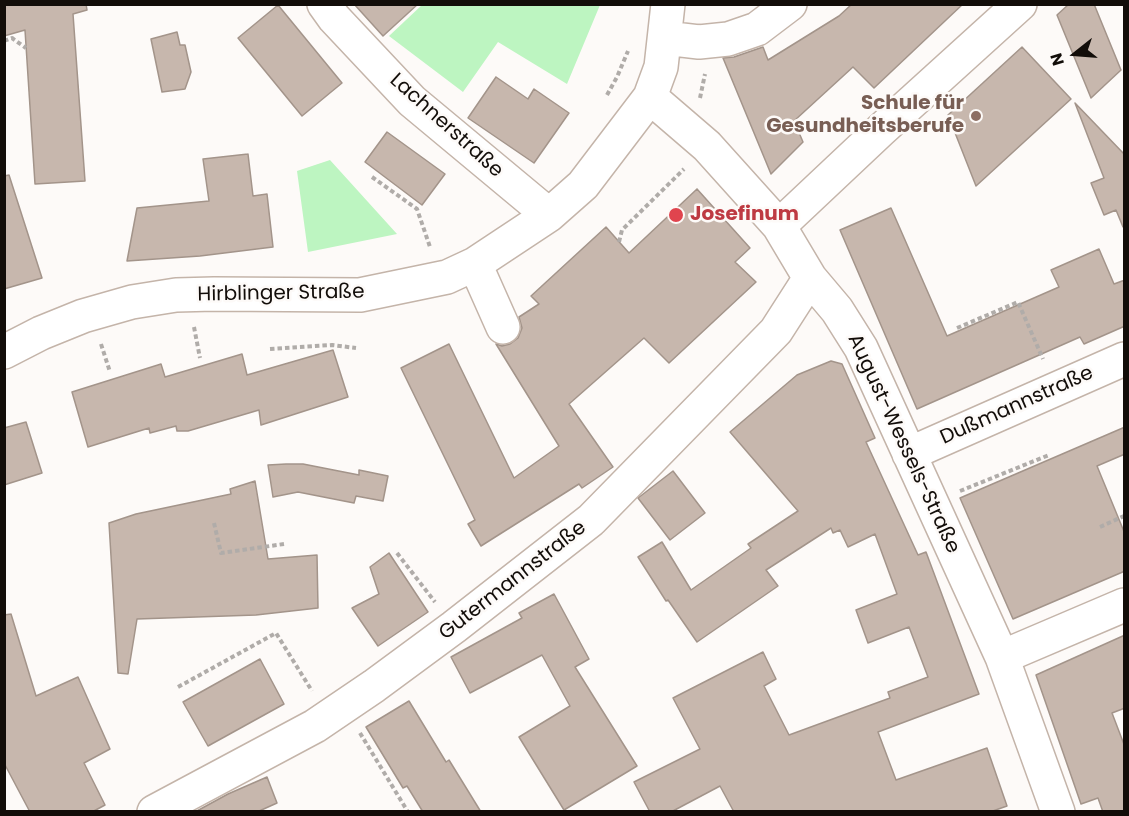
<!DOCTYPE html>
<html>
<head>
<meta charset="utf-8">
<style>
	body { margin:0 }
	#map { position:relative; width:1129px; height:816px; overflow:hidden; background:#fdfaf8; font-family:Poppins,sans-serif }
	canvas { display:block }
	.frame { position:absolute; inset:0; border:6px solid #120d09; pointer-events:none }
	.north { position:absolute; left:1045px; top:24px; width:60px; height:60px; -webkit-text-stroke:4px #fdfaf8; paint-order:stroke; rotate:253deg; font-size:16px; font-weight:700; line-height:24px; text-align:center; color:#120d09 }
	.north::after { content:''; display:block; margin:auto; width:21px; height:27px; background:#120d09; clip-path:polygon(50% 0,100% 100%,50% 72%,0 100%) }
</style>
</head>
<body>
<div id="map">
<canvas width="1129" height="816"></canvas>
<div class="frame"></div>
<div class="north">N</div>
</div>
<script>
const ctx = document.querySelector('canvas').getContext('2d');
ctx.lineJoin = 'round';
function fill(path, color) {
  ctx.fillStyle = color;
  ctx.fill(path, 'evenodd');
}
function shape(rows) {
  const path = new Path2D();
  for (const r of rows) {
    path.moveTo(r[0], r[1]);
    for (let i = 2; i < r.length; i += 2) path.lineTo(r[i], r[i + 1]);
  }
  return path;
}
function stroke(path, color, width, dash) {
  ctx.strokeStyle = color;
  ctx.lineWidth = width;
  ctx.lineCap = dash ? 'butt' : 'round';
  ctx.setLineDash(dash || []);
  ctx.stroke(path);
}
function write(font, color, halo, rows, align = 'center') {
  ctx.font = font + ' Poppins,sans-serif';
  ctx.lineWidth = 5;
  ctx.setLineDash([]);
  ctx.textBaseline = 'middle';
  ctx.strokeStyle = halo;
  ctx.fillStyle = color;
  for (const [text, x, y, turn = 0] of rows) {
    ctx.save();
    ctx.translate(x, y);
    ctx.rotate((+turn || 0) * Math.PI / 180);
    ctx.textAlign = isNaN(turn) ? turn : align;
    if (halo) ctx.strokeText(text, 0, 0);
    ctx.fillText(text, 0, 0);
    ctx.restore();
  }
}
fill(shape([
	[423,4,600,4,600,5,567,84,498,42,463,92,389,36],
	[330,160,397,234,308,252,297,171]
]), '#bdf5c1');
const building = shape([
	[4,4,86,4,87,10,73,14,85,181,35,184,25,30,4,36,4,4],
	[354,4,418,4,383,36,354,4],
	[852,4,963,4,874,88,853,67,794,121,803,142,771,174,723,58,734,57,763,47,768,60,839,16,852,4],
	[1069,4,1094,4,1121,70,1091,98,1057,15,1069,4],
	[278,5,342,83,302,116,238,38,278,5],
	[177,32,180,45,185,45,191,72,185,89,162,92,151,39,177,32],
	[1022,47,1071,99,976,186,948,115,1022,47],
	[496,77,528,99,534,89,569,113,534,163,468,118,496,77],
	[1075,103,1125,155,1125,227,1123,227,1116,210,1104,215,1091,183,1104,178,1075,103],
	[387,132,445,174,422,205,365,162,387,132],
	[248,154,253,196,267,194,273,247,200,256,127,261,137,208,209,201,203,159,248,154],
	[9,175,42,278,4,289,4,176,9,175],
	[697,189,750,248,735,262,756,282,669,363,644,338,569,404,613,467,582,488,579,484,481,546,468,524,475,520,401,368,449,344,514,478,559,446,496,344,502,346,510,344,518,338,522,328,519,317,539,304,531,296,606,227,629,253,697,189],
	[891,208,947,336,1059,287,1051,270,1099,249,1114,284,1125,280,1125,326,1084,344,1080,337,917,409,840,230,891,208],
	[333,350,348,397,261,425,259,410,188,431,177,431,176,426,150,433,149,428,88,447,72,392,161,364,165,377,242,354,247,375,333,350],
	[831,361,842,364,875,438,866,442,918,555,926,552,979,694,878,732,896,780,987,748,1007,806,990,812,734,812,720,786,671,812,650,812,634,782,700,749,673,698,763,652,776,679,764,686,789,735,890,698,888,692,928,677,909,627,868,643,856,610,897,594,875,534,848,547,840,530,833,533,831,528,766,570,778,586,697,642,668,600,666,601,638,557,662,542,691,590,751,548,748,544,798,511,730,432,797,375,831,361],
	[26,422,42,473,4,485,4,428,26,422],
	[1125,427,1125,454,1097,466,1125,534,1125,571,1013,619,960,498,1125,427],
	[286,464,303,464,359,475,359,470,388,476,383,501,356,496,354,503,298,492,273,497,268,465,286,464],
	[673,471,705,513,670,540,638,498,673,471],
	[255,481,268,559,317,555,318,608,256,615,137,619,128,674,118,673,109,523,136,514,231,494,230,489,255,481],
	[389,553,428,612,378,646,352,608,379,594,370,567,389,553],
	[554,594,589,659,575,667,637,766,564,810,519,737,570,706,542,655,470,693,451,657,522,618,519,613,554,594],
	[11,614,36,696,78,677,110,749,84,763,105,805,92,812,30,812,4,763,4,615,11,614],
	[1125,635,1125,708,1112,713,1125,747,1125,812,1103,812,1098,798,1081,804,1036,675,1125,635],
	[260,659,284,704,208,746,183,702,260,659],
	[409,701,446,762,449,760,481,812,423,812,407,786,403,788,366,727,409,701],
	[267,777,277,803,257,812,195,812,228,794,267,777]
]);
fill(building, '#c7b7ad');
stroke(building, '#a3948a', 1.5);
const minor = shape([
	[324,4,334,18,412,101,549,215],
	[665,38,699,42,728,39,757,29,790,4],
	[650,97,707,146,779,226,810,278,837,310,861,348,1002,657,1058,812],
	[779,226,881,130,1020,4],
	[475,264,503,327],
	[4,352,41,333,83,316,132,302,176,295,214,294,360,295,447,277,475,264,549,215,583,185,650,97,661,67,668,4],
	[909,454,1124,359],
	[1002,657,1124,605],
	[154,812,315,726,374,686,454,627,591,520,776,331,810,278]
]);
stroke(minor, '#c4b4a9', 36);
stroke(shape([
	[4,41,12,38,26,48],
	[607,95,617,77,628,51],
	[700,98,705,74],
	[372,177,417,209,430,247],
	[619,242,622,230,684,169],
	[194,327,200,358],
	[957,328,1018,302,1043,359],
	[101,344,110,372],
	[270,349,332,345,356,348],
	[960,491,1049,455],
	[214,523,221,553,284,544],
	[1100,527,1124,516],
	[397,553,435,602],
	[178,687,276,633,312,691],
	[360,733,408,812],
	[4,789,5,789]
]), '#b0aca9', 4, [4.5, 3]);
stroke(minor, '#fff', 33);
for (const [x, y, r, color] of [
	[976,116,6,"#8d6e63"],
	[676,215,8,"#e0444e"]
]) {
  const dot = new Path2D();
  dot.arc(x, y, r, 0, 2 * Math.PI);
  ctx.fillStyle = color;
  ctx.fill(dot);
  stroke(dot, '#fdfaf8', 2);
}
write('bold 20px', '#785e54', '#fdfaf8', [
	["Schule für",964,104],
	["Gesundheitsberufe",964,127]
], 'right');
write('20px', '#120d09', '#fdfaf8', [
	["Lachnerstraße",446,126,42],
	["Hirblinger Straße",281,294,-1],
	["Dußmannstraße",1017,406,-24],
	["August-Wessels-Straße",903,444,65],
	["Gutermannstraße",513,581,-38]
]);
write('bold 20px', '#be3a42', '#fdfaf8', [
	["Josefinum",690,215]
], 'left');
</script>
</body>
</html>
